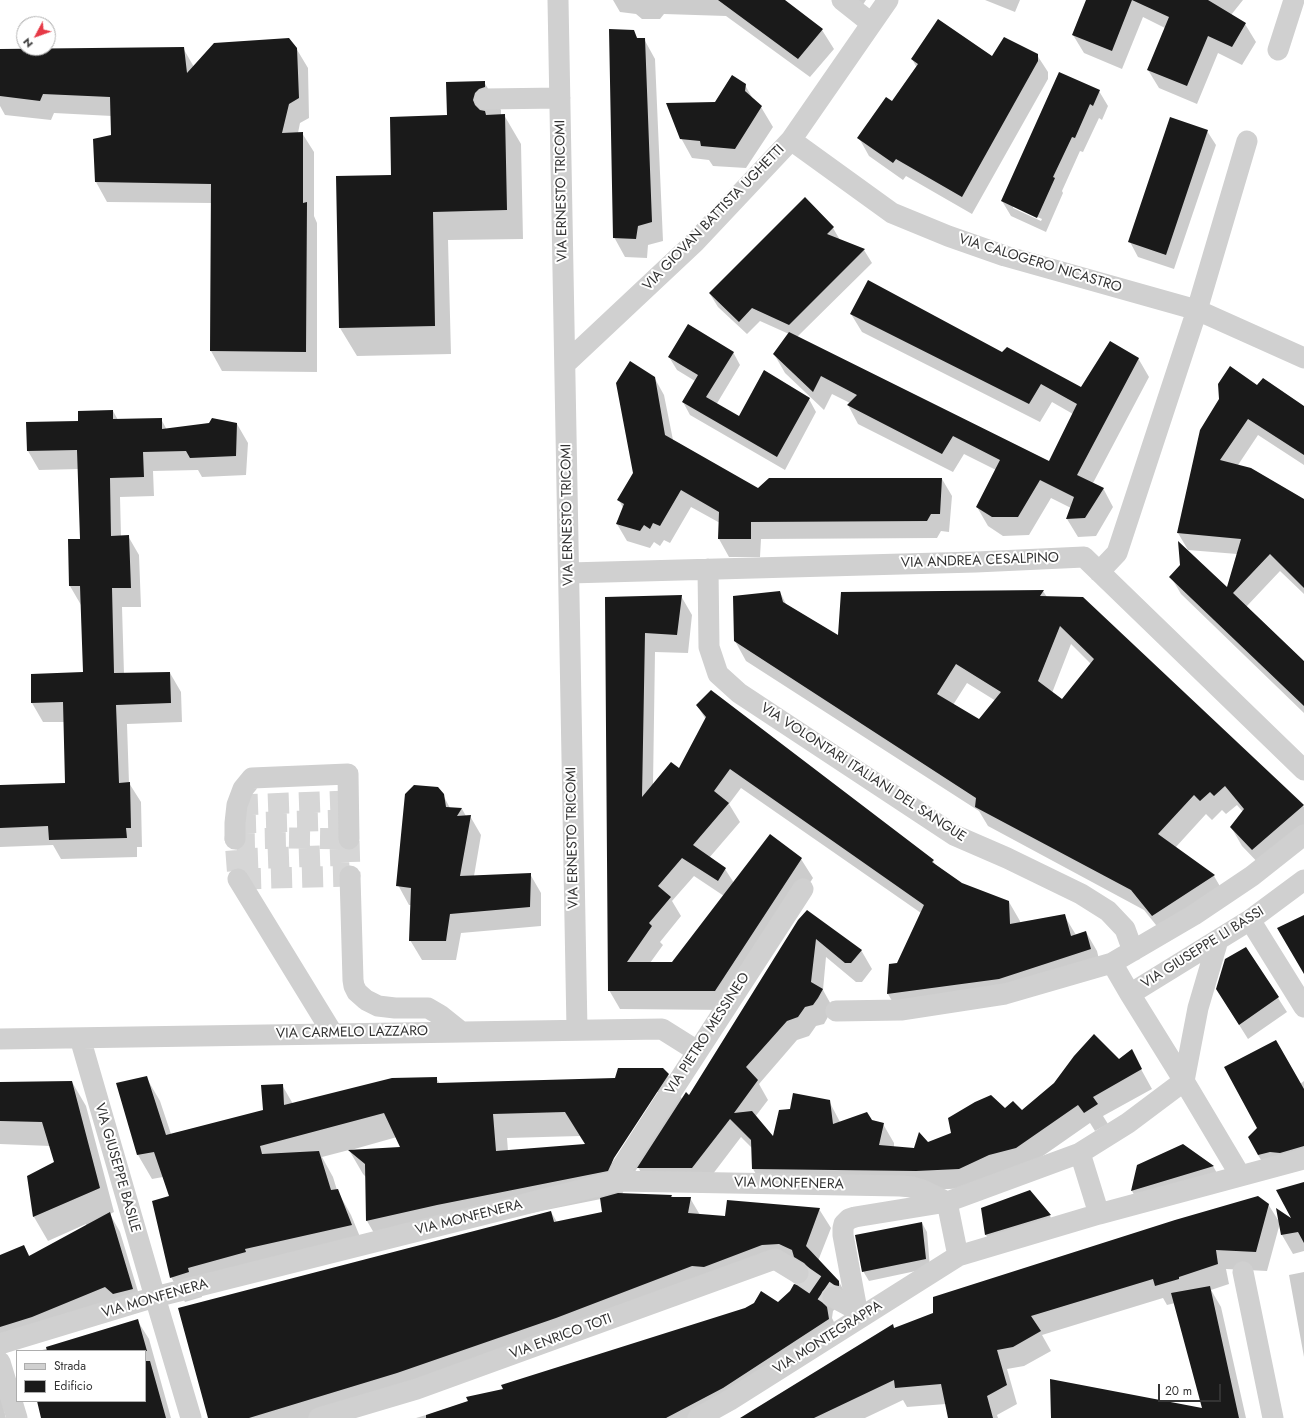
<!DOCTYPE html>
<html>
<head>
<meta charset="utf-8">
<style>
	body { margin:0 }
	#map { position:relative; width:1304px; height:1418px; overflow:hidden; background:#fff; font-family:Jost,sans-serif }
	canvas { display:block }
	.legend { position:absolute; left:16px; top:1350px; width:130px; height:52px; box-sizing:border-box; background:#fff; border:1px solid #adadad; margin:0; padding:5px 7px; list-style:none; font-size:12px; color:#333 }
	.legend li { display:flex; align-items:center; gap:8px; height:20px }
	.legend b { width:20px; border:1px solid #adadad }
	.north { position:absolute; left:16px; top:16px; width:40px; height:40px; box-sizing:border-box; background:#fff; border:1px solid #adadad; border-radius:50%; rotate:229deg; font-size:11px; font-weight:700; line-height:16px; text-align:center; color:#333 }
	.north::after { content:''; display:block; margin:auto; width:14px; height:18px; background:#e63946; clip-path:polygon(50% 0,100% 100%,50% 72%,0 100%) }
	.scale { position:absolute; left:1158px; top:1384px; width:63px; height:18px; box-sizing:border-box; border:2px solid #333; border-top:0; padding-left:5px; font-size:12px; line-height:14px; white-space:nowrap; color:#333; -webkit-text-stroke:3px #fff; paint-order:stroke }
</style>
</head>
<body>
<div id="map">
<canvas width="1304" height="1418"></canvas>
<ul class="legend">
<li><b style="height:5px;background:#d0d0d0"></b>Strada</li>
<li><b style="height:11px;background:#1a1a1a"></b>Edificio</li>
</ul>
<div class="north">N</div>
<div class="scale">20 m</div>
</div>
<script>
const ctx = document.querySelector('canvas').getContext('2d');
ctx.lineJoin = 'round';
function fill(path, color) {
  ctx.fillStyle = color;
  ctx.fill(path, 'evenodd');
}
function shape(rows) {
  const path = new Path2D();
  for (const r of rows) {
    path.moveTo(r[0], r[1]);
    for (let i = 2; i < r.length; i += 2) path.lineTo(r[i], r[i + 1]);
  }
  return path;
}
function stroke(path, color, width, dash) {
  ctx.strokeStyle = color;
  ctx.lineWidth = width;
  ctx.lineCap = dash ? 'butt' : 'round';
  ctx.setLineDash(dash || []);
  ctx.stroke(path);
}
function write(font, color, halo, rows, align = 'center') {
  ctx.font = font + ' Jost,sans-serif';
  ctx.lineWidth = 4;
  ctx.setLineDash([]);
  ctx.textBaseline = 'middle';
  ctx.strokeStyle = halo;
  ctx.fillStyle = color;
  for (const [text, x, y, turn = 0] of rows) {
    ctx.save();
    ctx.translate(x, y);
    ctx.rotate((+turn || 0) * Math.PI / 180);
    ctx.textAlign = isNaN(turn) ? turn : align;
    if (halo) ctx.strokeText(text, 0, 0);
    ctx.fillText(text, 0, 0);
    ctx.restore();
  }
}
fill(shape([
	[613,0,784,0,822,30,834,49,810,77,726,16,664,14,660,19,642,19,636,14,620,12],
	[846,0,866,0,860,9],
	[985,0,1020,0,1015,12],
	[1087,0,1243,0,1231,15,1245,24,1256,42,1242,65,1218,53,1197,104,1159,88,1148,70,1165,28,1143,17,1122,69,1084,53,1073,35],
	[633,31,638,39,644,39,655,59,663,241,648,245,647,258,625,257,614,237],
	[183,48,194,67,296,48,308,68,309,118,300,123,298,133,302,133,314,152,314,216,317,223,317,372,222,371,211,351,212,203,107,202,96,182,94,139,112,136,112,116,54,113,51,120,5,115,0,106,0,50],
	[1037,55,1048,72,1048,79,972,214,906,176,903,180,869,156,859,138,893,103,917,68,912,59,993,57],
	[484,82,501,110,501,116,504,115,521,144,523,239,448,240,451,354,357,356,340,328,392,176,448,116],
	[745,85,754,101,761,107,773,127,746,168,713,166,709,160,692,158,681,138,716,103],
	[1099,91,1108,106,1102,120,1099,118,1083,152,1080,151,1062,191,1063,193,1046,232,1011,216,1002,201],
	[1013,206,1042,219,1041,221,1013,208],
	[1207,131,1216,145,1174,269,1138,257,1130,242],
	[833,228,840,240,864,250,872,263,797,337,1050,462,1073,414,1052,402,1040,422,862,332,851,314,1002,353,1081,389,1138,358,1149,377,1093,483,1103,488,1113,507,1096,536,1078,537,1067,519,1071,508,1051,498,1029,535,1003,536,988,526,977,507,996,470,964,454,953,472,858,424,848,405,850,403,832,394,824,410,785,373,774,354,789,334,760,321,747,334,718,307,710,294],
	[733,352,740,365,716,405,739,418,809,399,816,412,785,470,690,415,683,402,695,381,677,370,669,357],
	[654,377,664,395,673,440,758,489,942,479,952,496,949,532,941,531,937,538,761,539,760,557,729,557,719,539,720,523,691,507,670,543,664,540,660,546,654,542,650,548,627,541,617,524,623,508,619,500,634,473],
	[1257,387,1304,407,1304,465,1258,435,1238,465,1304,501,1304,594,1280,571,1246,607,1304,662,1304,713,1181,594,1171,577,1227,589,1237,554,1188,550,1178,533],
	[113,411,118,420,161,419,167,430,237,424,248,443,246,475,202,477,198,470,153,471,154,496,120,497,121,536,128,536,139,555,141,607,122,607,124,674,170,673,181,692,182,722,127,724,129,783,141,802,142,847,137,847,137,857,61,859,53,845,0,847,0,786,66,784,64,722,43,722,32,703,32,675,84,673,81,605,70,586,69,540,81,540,79,469,39,470,28,451,80,421],
	[1043,591,1047,597,1083,598,1304,807,1304,835,1264,869,1242,846,1231,827,1243,812,1237,805,1226,814,1222,810,1212,820,1206,814,1175,848,1214,876,1225,895,1164,935,1144,910,988,826,979,811,746,661,735,641,780,592,787,606,839,637,842,593],
	[1071,644,1091,664,1063,701,1052,693],
	[967,683,996,701,980,720,953,705],
	[681,596,692,615,688,653,655,652,653,785,680,770,706,720,697,705,933,861,937,867,961,884,1009,902,1020,921,1020,923,1064,915,1076,935,1086,932,1097,951,1101,968,899,1013,888,994,921,913,741,788,729,804,740,822,709,858,725,869,734,883,770,835,801,859,813,878,726,1010,620,1009,609,990,606,598],
	[694,876,724,896,673,963,650,963,663,945,660,942,681,916,672,901],
	[443,795,450,808,462,809,466,816,470,816,481,835,474,876,530,874,541,893,541,926,461,933,456,960,422,960,410,940,411,905,409,905,398,885],
	[799,921,861,950,872,969,862,982,856,982,826,957,823,990,833,1008,824,1024,816,1026,809,1036,797,1040,759,1084,768,1100,755,1117,773,1138,791,1110,829,1101,840,1122,872,1121,883,1124,894,1143,894,1147,914,1149,952,1134,1005,1109,1022,1112,1118,1060,1131,1051,1152,1089,1103,1116,1108,1124,1095,1131,1090,1123,1027,1167,970,1188,927,1190,764,1188,753,1169,752,1148,741,1137,703,1187,649,1187,638,1167,628,1183,622,1194,672,1196,673,1198,690,1198,700,1215,726,1217,819,1209,831,1228,818,1261,839,1282,850,1301,838,1306,833,1311,832,1318,837,1328,714,1418,416,1418,426,1415,427,1416,504,1390,778,1304,798,1286,805,1284,810,1278,791,1263,324,1418,209,1418,551,1212,557,1222,603,1213,601,1199,451,1229,381,1245,367,1221,366,1177,363,1174,349,1150,322,1157,333,1177,337,1190,351,1215,365,1249,201,1292,202,1297,185,1302,171,1277,171,1197,163,1177,152,1179,138,1155,146,1077,160,1101,171,1134,264,1111,282,1085,293,1104,436,1078,440,1084,615,1079,668,1075,682,1099,689,1097],
	[656,1092,658,1092,612,1163,610,1162],
	[580,1136,586,1145,508,1151,507,1138],
	[397,1137,402,1148,351,1151,351,1150],
	[1246,948,1287,1012,1248,1039,1226,1004],
	[1304,1081,1304,1168,1270,1174,1258,1155,1300,1084],
	[72,1082,86,1106,114,1212,110,1214,120,1232,143,1308,0,1349,0,1256,24,1246,30,1257,86,1226,86,1224,48,1241,34,1217,28,1177,55,1163,50,1146,0,1144,0,1083],
	[1138,1166,1213,1166,1218,1175,1137,1200,1132,1191],
	[1304,1183,1304,1251,1293,1254,1282,1235,1294,1222],
	[1030,1191,1050,1216,1055,1225,992,1245,986,1235,983,1208],
	[1268,1204,1280,1223,1267,1271,1226,1269,1229,1284,1211,1290,1221,1307,1246,1418,1052,1418,1203,1409,1175,1303,1167,1305,1163,1298,1042,1335,1051,1351,1024,1366,1007,1369,1017,1404,997,1415,998,1418,949,1418,946,1404,907,1407,903,1400,865,1418,742,1418,894,1329],
	[922,1223,927,1232,930,1268,869,1281,863,1271],
	[1304,1272,1304,1357,1289,1275],
	[137,1320,149,1339,171,1418,42,1418,38,1401,145,1401,145,1351,39,1351],
	[0,1392,6,1418,0,1418]
]), '#0003');
fill(shape([
	[718,0,785,0,823,29,798,59],
	[1086,0,1132,0,1112,51,1072,35],
	[1132,0,1208,0,1246,23,1232,47,1208,36,1187,86,1147,70,1169,17],
	[938,19,992,56,1004,37,1038,54,1038,61,962,197,896,159,893,163,857,138,886,97,892,101,918,64,911,59],
	[609,29,634,30,637,38,645,38,652,222,638,226,636,239,613,238],
	[289,38,297,48,299,98,289,104,282,133,303,132,303,203,307,202,306,352,210,351,211,184,95,182,93,139,111,135,110,97,43,94,40,101,0,96,0,49,184,47,187,73,214,43],
	[1059,72,1100,90,1093,106,1090,104,1075,138,1072,137,1053,177,1055,178,1037,218,1001,201],
	[732,75,746,84,745,91,762,106,735,149,701,146,700,141,680,139,666,103,715,102],
	[485,81,485,87,479,89,475,93,473,100,475,105,480,110,485,111,486,115,505,114,507,210,433,212,435,326,339,328,336,176,391,175,390,117,447,115,446,82],
	[1170,117,1208,130,1166,255,1128,242],
	[805,197,834,227,827,234,865,249,789,325,752,308,739,322,709,293],
	[868,280,1002,352,1007,347,1081,387,1110,341,1139,358,1077,475,1104,488,1085,518,1066,519,1074,497,1040,480,1018,517,992,517,976,507,1000,460,953,436,942,454,847,405,857,395,821,376,813,392,773,354,789,332,1049,461,1077,404,1041,384,1029,404,850,314],
	[688,324,734,352,706,397,739,416,764,370,810,398,777,457,682,402,698,375,668,357],
	[630,361,655,377,665,435,758,488,769,478,942,478,940,514,931,514,927,521,751,522,751,539,718,539,719,512,681,490,660,526,653,523,650,529,644,525,640,531,616,524,624,504,617,500,633,473,616,383],
	[1230,366,1257,385,1263,378,1304,406,1304,455,1248,419,1220,460,1251,468,1304,499,1304,588,1270,554,1233,593,1304,661,1304,706,1169,577,1180,565,1178,541,1227,587,1241,539,1177,533,1200,430,1219,399,1218,384],
	[113,410,113,419,162,418,162,429,209,423,212,418,237,423,236,456,190,458,186,451,143,452,144,477,110,478,111,536,129,535,131,588,112,588,114,673,170,672,171,703,116,705,119,783,130,782,131,828,126,828,127,838,49,840,48,826,0,828,0,785,65,783,63,702,31,703,31,674,83,672,80,586,69,586,68,539,80,539,77,450,27,451,26,422,78,421,78,411],
	[1044,590,1040,596,1083,597,1304,805,1252,850,1230,827,1244,809,1225,786,1214,796,1210,792,1200,801,1194,795,1158,834,1215,875,1152,916,1131,890,975,807,976,798,734,641,733,596,780,591,783,602,838,635,841,592],
	[1060,626,1094,659,1062,699,1038,681],
	[956,664,1001,692,979,719,937,694],
	[682,595,677,635,645,633,642,797,671,762,679,768,706,717,696,705,711,690,934,860,932,862,962,883,1009,901,1010,924,1065,914,1071,936,1086,931,1091,949,999,979,887,994,889,964,897,963,924,905,730,769,714,791,729,803,693,845,726,868,718,881,682,858,658,886,671,897,649,923,652,926,627,962,672,962,770,834,802,858,715,991,608,991,605,597],
	[414,785,438,787,444,794,446,807,462,808,457,816,471,815,460,876,531,873,530,907,450,914,446,941,409,941,411,888,396,886,405,794],
	[807,910,862,950,851,963,845,963,816,939,811,982,823,989,818,998,813,1005,805,1007,798,1017,787,1021,746,1067,758,1080,734,1113,752,1111,773,1136,779,1110,790,1109,793,1093,830,1100,833,1124,867,1112,872,1120,884,1123,879,1145,914,1148,919,1132,928,1142,951,1133,948,1118,975,1102,991,1095,1005,1108,1013,1101,1022,1110,1054,1083,1074,1056,1094,1034,1119,1059,1132,1049,1142,1069,1093,1097,1098,1104,1084,1113,1078,1105,1016,1148,989,1155,959,1169,916,1171,752,1169,751,1140,730,1119,692,1168,637,1168,686,1092,689,1095,798,920],
	[1304,915,1304,974,1277,928],
	[1246,947,1279,997,1239,1025,1216,989,1225,959],
	[1276,1040,1304,1089,1304,1146,1280,1153,1270,1152,1258,1155,1248,1137,1257,1128,1224,1067],
	[618,1068,663,1068,669,1074,614,1158,608,1171,437,1205,366,1221,365,1164,348,1150,400,1147,384,1113,260,1146,262,1154,319,1151,331,1190,338,1189,352,1225,245,1249,246,1252,188,1268,189,1272,170,1278,152,1201,169,1196,154,1152,137,1155,116,1083,147,1076,166,1135,263,1110,261,1085,283,1084,284,1105,392,1078,437,1077,437,1083,615,1078],
	[565,1112,585,1144,496,1151,493,1114],
	[72,1081,100,1188,33,1217,27,1176,54,1162,42,1122,0,1121,0,1082],
	[1183,1144,1214,1166,1131,1191,1137,1165],
	[1304,1182,1304,1243,1298,1232,1281,1235,1276,1208,1291,1218,1276,1190],
	[1030,1190,1051,1215,985,1235,981,1208],
	[618,1193,672,1195,671,1197,691,1197,688,1213,725,1216,727,1200,820,1208,806,1246,839,1281,839,1286,833,1285,827,1287,822,1292,821,1298,823,1303,827,1307,829,1319,723,1388,666,1418,426,1418,426,1415,468,1401,466,1397,503,1389,501,1385,745,1308,754,1303,761,1291,778,1302,790,1291,794,1284,798,1285,803,1284,808,1280,810,1274,809,1268,804,1263,794,1257,792,1250,779,1244,762,1245,704,1267,692,1266,556,1318,397,1373,249,1418,208,1418,178,1308,551,1211,554,1222,602,1212,600,1198],
	[1258,1196,1269,1204,1256,1252,1216,1250,1218,1264,1179,1277,1179,1279,1155,1286,1153,1279,1031,1316,1041,1331,1013,1347,997,1350,1007,1385,987,1396,993,1418,948,1418,941,1384,895,1388,894,1380,814,1418,740,1418,893,1324,894,1328,933,1313,933,1297,1175,1220],
	[110,1212,133,1289,113,1294,105,1287,32,1317,0,1327,0,1255,24,1245,29,1256],
	[922,1222,926,1259,862,1272,855,1235],
	[1210,1286,1239,1418,1051,1418,1050,1379,1202,1408,1171,1293],
	[138,1319,147,1351,47,1351,46,1347],
	[145,1361,150,1361,166,1418,41,1418,37,1401,145,1401]
]), '#1a1a1a');
stroke(shape([
	[237,805,347,801],
	[235,823,348,820],
	[289,838,349,839,350,876,238,879,235,839,289,838],
	[237,859,349,855],
	[798,1273,833,1297]
]), '#d6d6d6', 21, [21, 10]);
stroke(shape([
	[558,0,577,1029],
	[842,0,871,23],
	[1278,50,1294,0],
	[485,99,560,98],
	[791,140,892,213,948,236,1005,256,1197,310,1304,358],
	[565,364,695,242,791,140,888,0],
	[708,569,709,647,718,674,739,693,954,835,1007,858,1081,894,1108,911,1125,929,1133,951],
	[1099,572,1117,553,1197,310,1247,141],
	[569,573,976,562,1084,557,1304,770],
	[235,839,235,823,237,805,243,789,252,778,348,774,349,839],
	[350,876,353,980,354,986,357,992,366,1000,378,1006,395,1008,428,1008,440,1015,460,1031],
	[238,879,333,1034],
	[1250,920,1304,1007],
	[1112,963,1130,994,1250,920,1304,880],
	[1130,994,1184,1081,1240,1175],
	[836,1011,901,1010,1005,994,1112,963,1194,915,1252,876,1304,835],
	[80,1038,155,1297,191,1418],
	[0,1039,662,1029,697,1051],
	[1184,1081,1198,1008,1218,940],
	[1080,1153,1099,1214],
	[617,1181,624,1165,803,889],
	[958,1256,947,1202,1080,1153,1128,1123,1184,1081],
	[1243,1272,1273,1418],
	[833,1297,857,1310,862,1316],
	[857,1310,843,1235,843,1228,844,1224,849,1219,855,1217,947,1202],
	[0,1344,155,1297,617,1181,900,1186,912,1187,922,1190,947,1202],
	[0,1362,17,1418],
	[319,1418,417,1389,775,1259,798,1273],
	[698,1418,730,1400,958,1256,1099,1214,1304,1159]
]), '#d0d0d0', 21);
write('14px', '#333', '#fff', [
	["VIA ERNESTO TRICOMI",562,191,-91],
	["VIA GIOVAN BATTISTA UGHETTI",714,218,-46],
	["VIA CALOGERO NICASTRO",1040,264,17],
	["VIA ERNESTO TRICOMI",568,515,-91],
	["VIA ANDREA CESALPINO",980,561,-2],
	["VIA VOLONTARI ITALIANI DEL SANGUE",863,773,33],
	["VIA ERNESTO TRICOMI",573,838,-91],
	["VIA GIUSEPPE LI BASSI",1203,948,-32],
	["VIA CARMELO LAZZARO",352,1033,-1],
	["VIA PIETRO MESSINEO",708,1034,-57],
	["VIA GIUSEPPE BASILE",117,1168,74],
	["VIA MONFENERA",789,1184,1],
	["VIA MONFENERA",469,1218,-14],
	["VIA MONFENERA",155,1299,-16],
	["VIA ENRICO TOTI",561,1337,-20],
	["VIA MONTEGRAPPA",828,1338,-32]
]);
</script>
</body>
</html>
